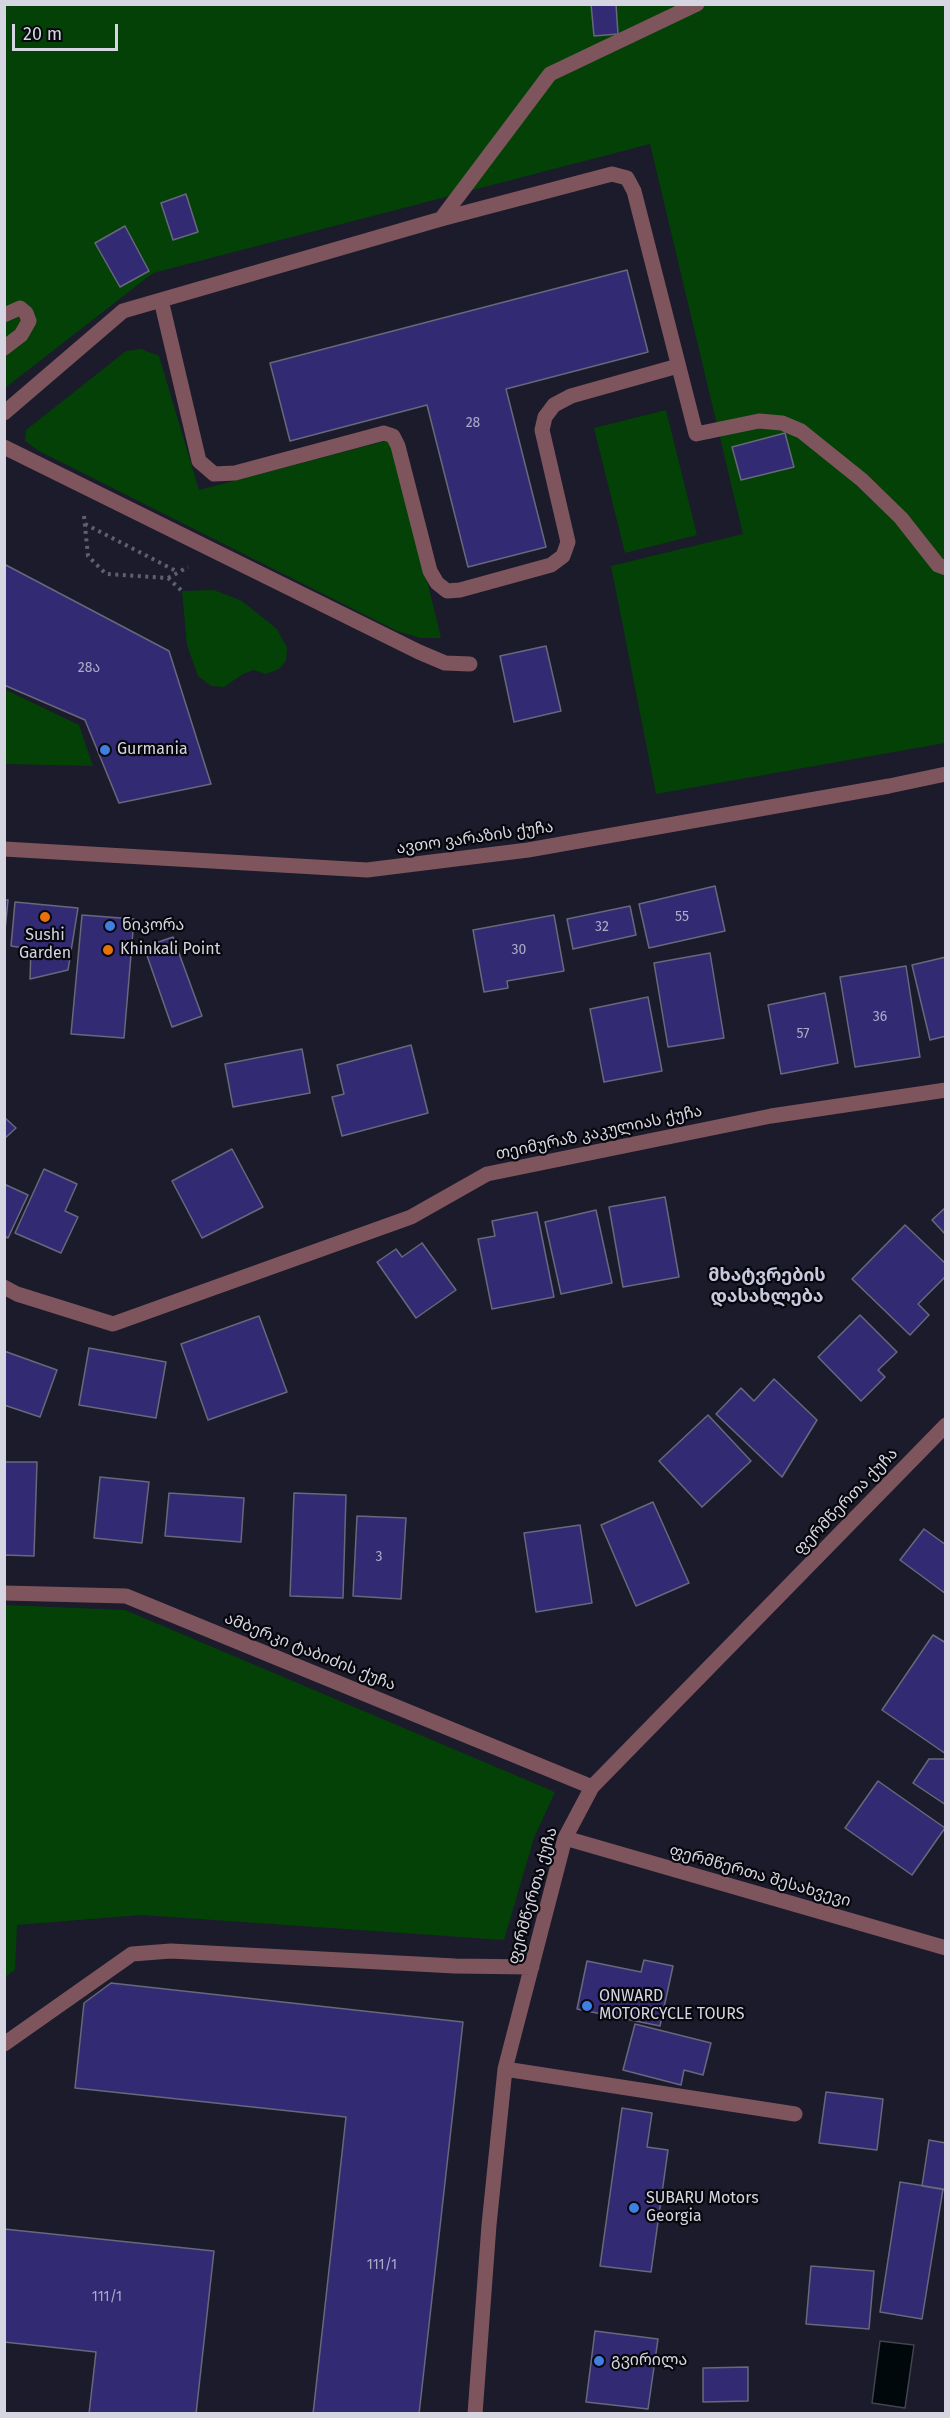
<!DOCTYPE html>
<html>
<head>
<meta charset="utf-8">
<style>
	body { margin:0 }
	#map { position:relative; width:950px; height:2418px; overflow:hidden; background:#1b1b2b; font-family:"Fira Sans",sans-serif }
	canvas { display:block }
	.frame { position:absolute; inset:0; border:6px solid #d5d6e1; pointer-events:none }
	.scale { position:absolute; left:12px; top:24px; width:106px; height:27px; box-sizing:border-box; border:3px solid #d5d6e1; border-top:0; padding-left:8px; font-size:18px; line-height:21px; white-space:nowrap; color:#d5d6e1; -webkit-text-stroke:4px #07070d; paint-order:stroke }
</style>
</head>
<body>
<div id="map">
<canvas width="950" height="2418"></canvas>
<div class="frame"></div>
<div class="scale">20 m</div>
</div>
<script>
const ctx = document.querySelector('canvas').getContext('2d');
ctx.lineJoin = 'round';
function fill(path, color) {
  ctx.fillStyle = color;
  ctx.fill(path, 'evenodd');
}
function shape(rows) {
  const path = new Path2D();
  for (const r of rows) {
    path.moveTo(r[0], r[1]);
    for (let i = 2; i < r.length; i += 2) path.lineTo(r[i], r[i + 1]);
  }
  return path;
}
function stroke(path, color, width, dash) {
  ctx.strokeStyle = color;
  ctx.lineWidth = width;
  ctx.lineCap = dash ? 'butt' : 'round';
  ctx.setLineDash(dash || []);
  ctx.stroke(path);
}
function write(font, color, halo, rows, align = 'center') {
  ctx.font = font + ' "Fira Sans","Noto Sans Georgian",sans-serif';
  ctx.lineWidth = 4.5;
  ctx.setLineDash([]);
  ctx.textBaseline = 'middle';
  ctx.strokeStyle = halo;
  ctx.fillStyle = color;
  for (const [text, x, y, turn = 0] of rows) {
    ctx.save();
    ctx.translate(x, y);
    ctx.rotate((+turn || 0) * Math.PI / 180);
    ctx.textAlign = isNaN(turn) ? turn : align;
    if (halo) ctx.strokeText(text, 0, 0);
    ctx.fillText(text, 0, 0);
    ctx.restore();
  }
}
fill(shape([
	[5,5,945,5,945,743,656,794,611,566,743,534,650,144,153,273,5,388],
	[141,349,159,356,199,490,393,439,441,638,420,638,397,631,39,451,25,441,26,430,126,351],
	[666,410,697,535,625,553,594,428],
	[214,590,242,601,277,629,287,648,286,661,279,669,266,674,254,670,243,674,224,687,211,686,198,676,187,645,182,591],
	[4,689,79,725,93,766,5,764],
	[5,1605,125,1610,555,1792,534,1838,504,1940,141,1915,17,1925,15,1970,5,1977]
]), '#034106');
const water = shape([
	[880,2341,914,2345,905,2408,872,2403,880,2341]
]);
fill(water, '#00080b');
stroke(water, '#40464b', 1.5);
const building = shape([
	[591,4,616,4,618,34,594,36,591,4],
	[186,194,198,232,173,240,161,203,186,194],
	[125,226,149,271,120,287,95,243,125,226],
	[627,270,648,352,506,389,546,547,468,567,427,405,290,441,270,363,627,270],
	[785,433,794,467,741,480,732,447,785,433],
	[4,564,169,651,211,784,119,803,85,720,4,685,4,564],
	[546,646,561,711,514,722,500,656,546,646],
	[715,886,725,931,649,948,639,904,715,886],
	[4,900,8,900,4,940,4,900],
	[15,902,78,908,68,970,30,979,31,949,11,946,15,902],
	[630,906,636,935,573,949,567,919,630,906],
	[82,915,134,919,124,1038,71,1034,82,915],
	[554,915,564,971,507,981,508,988,484,992,473,930,554,915],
	[173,937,202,1016,172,1027,144,947,173,937],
	[710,953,724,1038,668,1047,654,963,710,953],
	[946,957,946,1036,930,1040,912,965,946,957],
	[906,966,920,1057,855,1067,840,977,906,966],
	[825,993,838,1063,781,1074,768,1005,825,993],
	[648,997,662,1071,604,1082,590,1009,648,997],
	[411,1045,428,1113,342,1136,332,1097,344,1094,337,1065,411,1045],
	[302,1049,310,1093,233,1107,225,1064,302,1049],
	[4,1117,16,1128,4,1139,4,1117],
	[232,1149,263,1207,202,1238,172,1181,232,1149],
	[44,1169,77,1184,65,1211,78,1217,61,1253,15,1233,44,1169],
	[4,1184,28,1195,8,1238,4,1236,4,1184],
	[665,1197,679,1277,623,1287,609,1207,665,1197],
	[946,1207,946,1235,932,1220,946,1207],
	[596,1210,612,1283,561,1294,545,1222,596,1210],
	[537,1212,554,1297,492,1309,478,1239,495,1236,492,1221,537,1212],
	[905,1225,946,1264,946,1276,918,1304,929,1315,910,1335,852,1279,905,1225],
	[422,1243,456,1290,416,1318,377,1262,396,1249,402,1257,422,1243],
	[860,1315,897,1352,878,1370,885,1377,861,1401,818,1357,860,1315],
	[259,1316,287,1392,208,1420,181,1344,259,1316],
	[89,1348,166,1362,156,1418,79,1405,89,1348],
	[4,1351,57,1370,40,1417,4,1405,4,1351],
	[774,1379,817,1420,782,1477,716,1414,741,1388,754,1401,774,1379],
	[708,1415,751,1461,702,1507,659,1461,708,1415],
	[4,1462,37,1462,34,1556,4,1555,4,1462],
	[100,1477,149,1482,142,1543,94,1538,100,1477],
	[169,1493,244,1498,241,1542,165,1536,169,1493],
	[294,1493,346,1495,343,1598,290,1596,294,1493],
	[653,1502,689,1583,636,1606,601,1525,653,1502],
	[357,1516,406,1518,401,1599,353,1596,357,1516],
	[580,1525,592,1603,536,1612,524,1533,580,1525],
	[924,1529,946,1545,946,1594,900,1560,924,1529],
	[933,1635,946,1643,946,1754,882,1710,933,1635],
	[929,1759,946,1759,946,1805,913,1783,929,1759],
	[878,1781,945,1828,912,1875,845,1828,878,1781],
	[644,1960,673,1966,660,2026,577,2009,587,1961,641,1972,644,1960],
	[111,1983,463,2022,419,2414,313,2414,346,2117,75,2088,84,2003,111,1983],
	[635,2024,711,2043,703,2075,684,2070,681,2085,623,2070,635,2024],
	[826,2092,883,2099,877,2150,819,2143,826,2092],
	[622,2108,652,2113,647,2147,668,2150,651,2272,600,2266,622,2108],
	[929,2140,946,2143,946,2190,922,2186,929,2140],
	[900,2182,943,2189,922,2319,880,2312,900,2182],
	[4,2229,214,2251,196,2414,89,2414,96,2352,4,2342,4,2229],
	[811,2266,874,2271,869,2329,806,2324,811,2266],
	[595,2331,658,2339,648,2409,586,2402,595,2331],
	[748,2367,748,2401,703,2402,703,2368,748,2367]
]);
fill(building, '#322b74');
stroke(building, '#67687b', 1.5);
stroke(shape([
	[84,516,88,556,106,574,168,578,182,591],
	[85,524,178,572],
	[168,578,188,567]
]), '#5f5f6e', 4, [3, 4.5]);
stroke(shape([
	[441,219,550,74,697,4],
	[161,300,199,461,214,474,235,473,384,433,393,436,398,446,430,571,437,583,447,591,460,590,551,565,563,556,568,542,542,430,545,417,554,405,571,396,678,366],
	[4,315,20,308,26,313,29,321,21,335,4,348],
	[4,413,123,311,441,219,612,174,627,178,634,191,696,434,759,421,782,423,801,431,862,480,901,518,938,565,946,568],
	[4,447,419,652,445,663,470,664],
	[4,849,367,870,528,850,889,786,946,774],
	[4,1287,17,1294,113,1324,411,1217,487,1174,771,1116,946,1090],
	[4,1593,126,1596,592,1787],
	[565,1838,946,1948],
	[4,2044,132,1954,171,1951,455,1966,532,1967],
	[505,2069,795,2114],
	[475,2414,489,2225,505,2069,565,1838,592,1787,946,1425]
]), '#7e555d', 15);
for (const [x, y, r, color] of [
	[105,750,6,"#3f7fe0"],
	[45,917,6,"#e8710a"],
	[110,926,6,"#3f7fe0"],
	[108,950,6,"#e8710a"],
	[587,2006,6,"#3f7fe0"],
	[634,2208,6,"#3f7fe0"],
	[599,2361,6,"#3f7fe0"]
]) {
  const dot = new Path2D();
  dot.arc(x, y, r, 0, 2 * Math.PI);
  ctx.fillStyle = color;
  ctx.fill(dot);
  stroke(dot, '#07070d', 2);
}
write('14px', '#acabc6', null, [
	["28",473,423],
	["28ა",89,668],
	["55",682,917],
	["32",602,927],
	["30",519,950],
	["36",880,1017],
	["57",803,1034],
	["3",379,1557],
	["111/1",382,2265],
	["111/1",107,2297]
]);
write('16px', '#d5d6e1', '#07070d', [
	["Gurmania",117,750],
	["ნიკორა",122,926],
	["Sushi",45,936,"center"],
	["Garden",45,954,"center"],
	["Khinkali Point",120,950],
	["ONWARD",599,1997],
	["MOTORCYCLE TOURS",599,2015],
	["SUBARU Motors",646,2199],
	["Georgia",646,2217],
	["გვირილა",611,2361]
], 'left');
write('16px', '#d5d6e1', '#07070d', [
	["ავთო ვარაზის ქუჩა",475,838,-8],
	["თეიმურაზ კაკულიას ქუჩა",599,1133,-12],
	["ფერმწერთა ქუჩა",846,1502,-46],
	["ამბერკი ტაბიძის ქუჩა",310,1652,22],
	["ფერმწერთა შესახვევი",760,1876,16],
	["ფერმწერთა ქუჩა",533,1896,-74]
]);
write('bold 18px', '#c6c8dd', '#07070d', [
	["მხატვრების",767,1276],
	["დასახლება",767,1297]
]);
</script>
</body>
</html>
